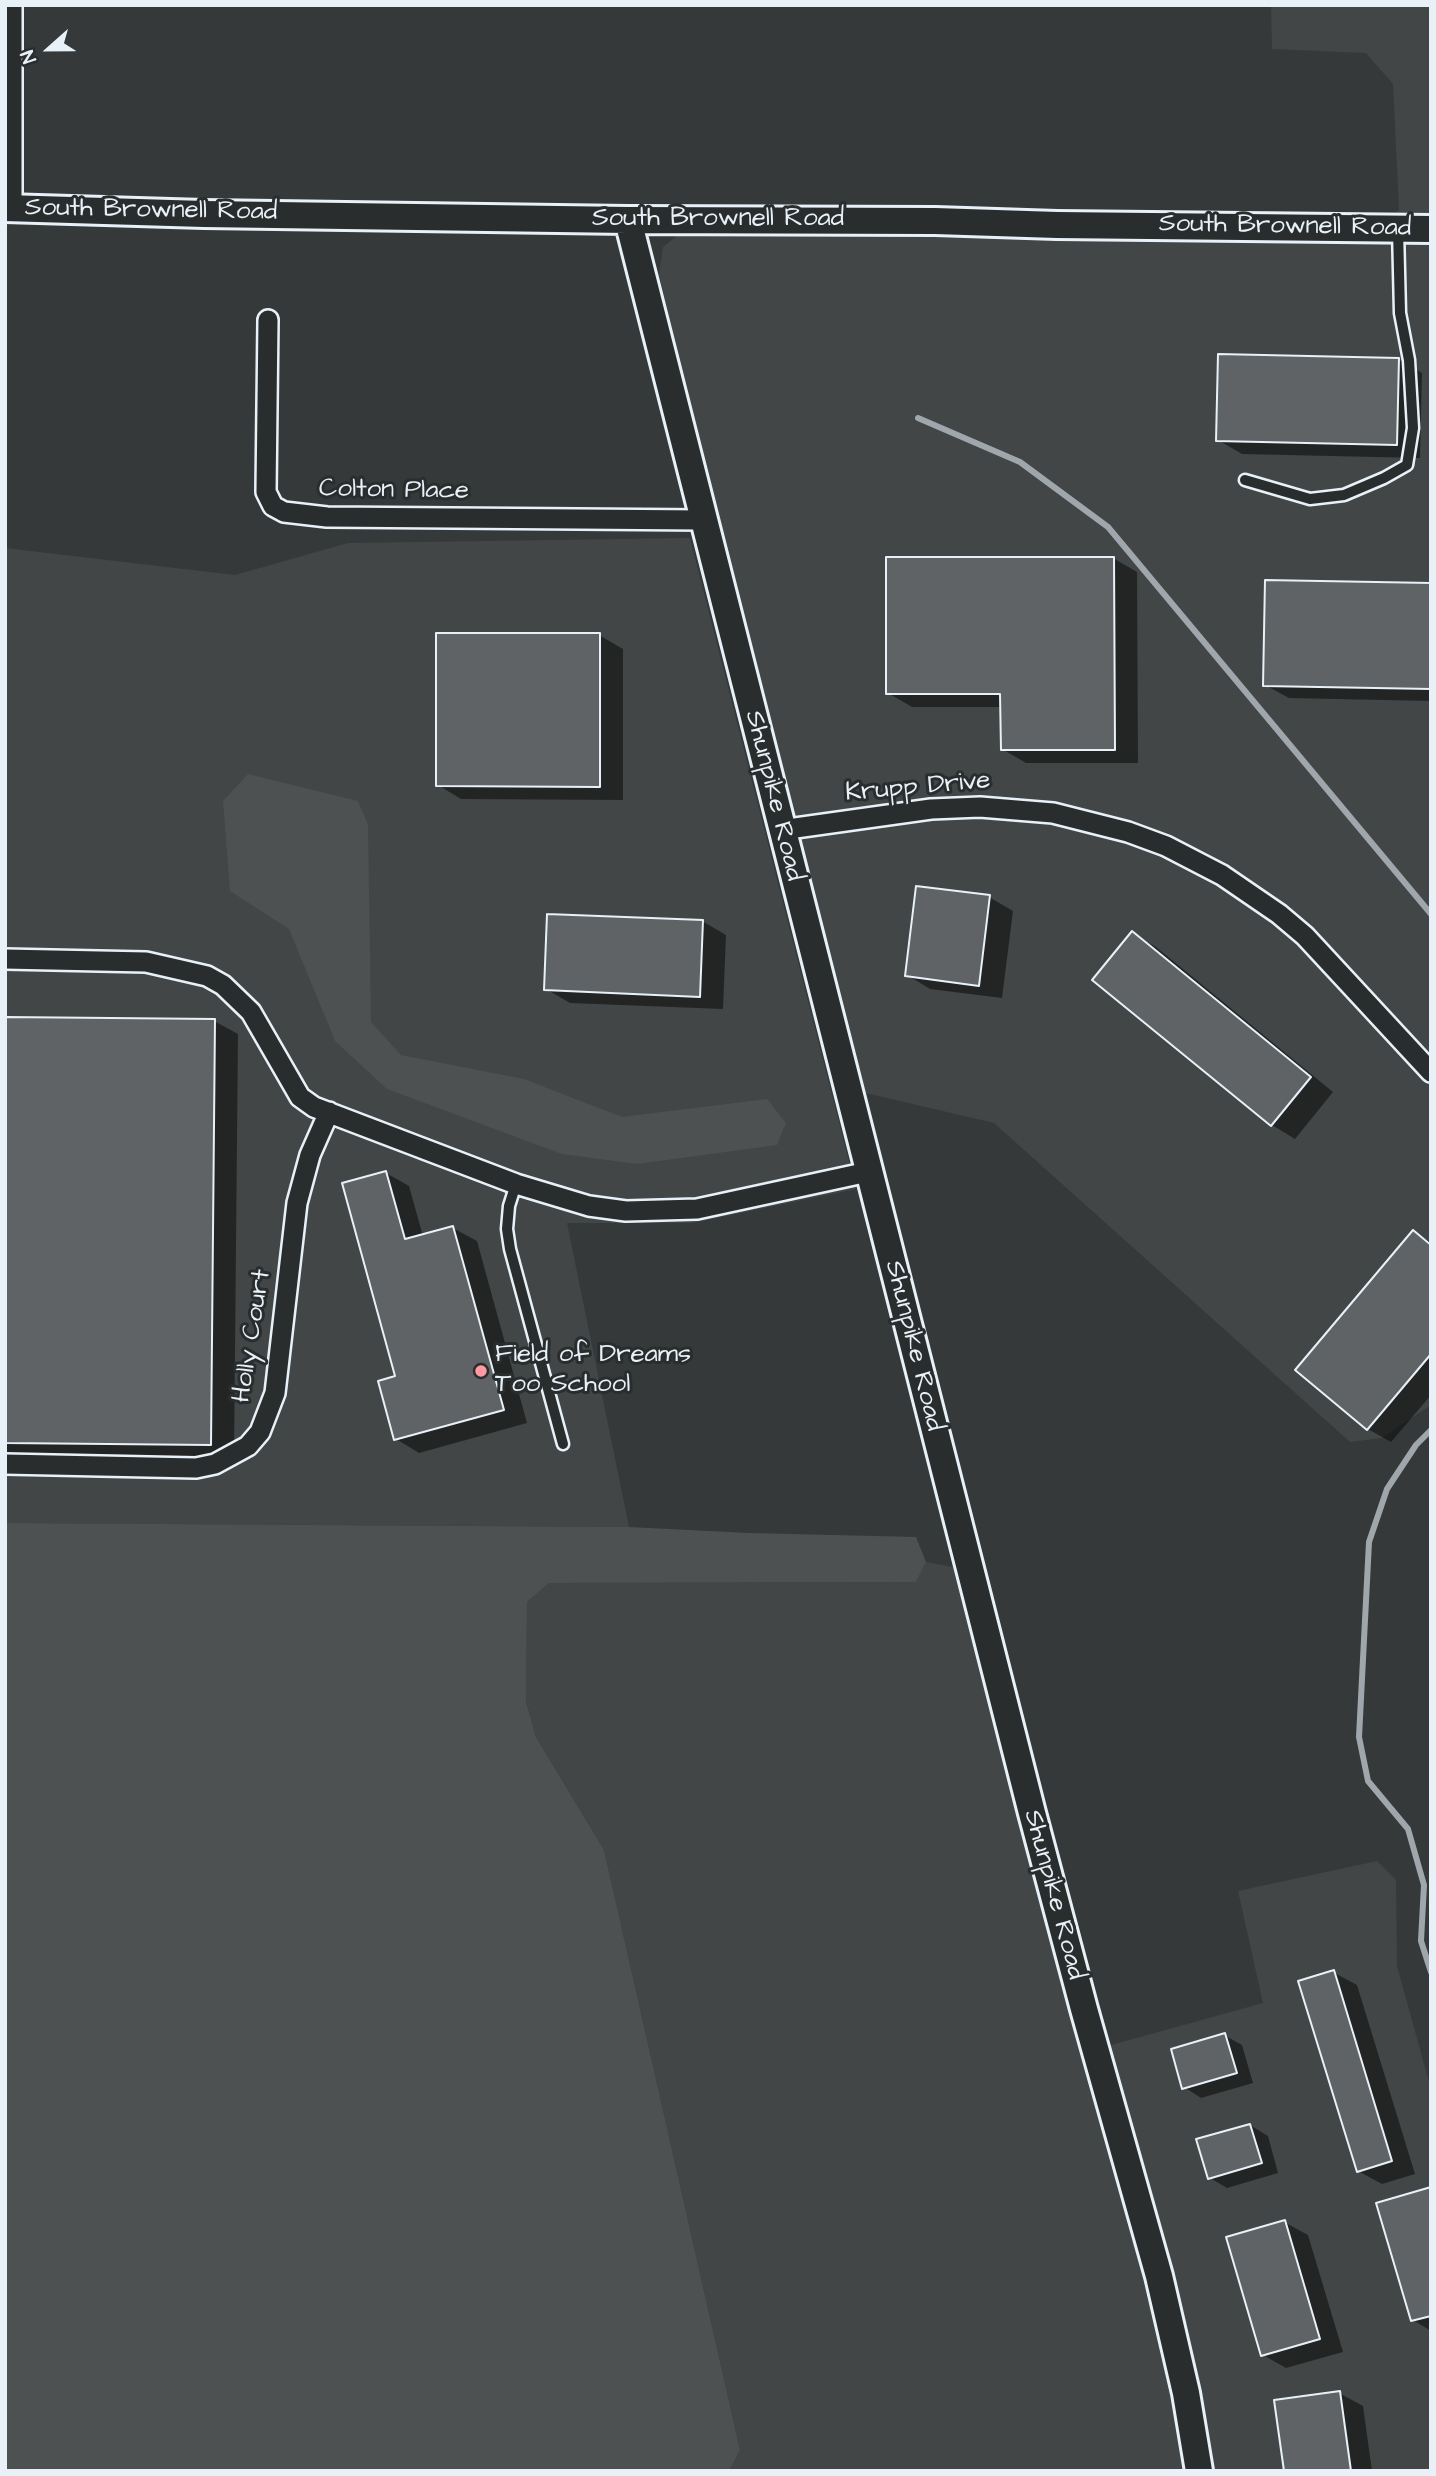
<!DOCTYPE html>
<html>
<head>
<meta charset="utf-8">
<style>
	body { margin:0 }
	#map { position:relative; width:1436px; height:2476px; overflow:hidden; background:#35393a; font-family:"Architects Daughter",sans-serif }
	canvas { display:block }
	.frame { position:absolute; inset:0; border:7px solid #e8f1f8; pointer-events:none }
	.north { position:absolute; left:14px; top:14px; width:70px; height:70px; -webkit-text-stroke:5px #2a2d2e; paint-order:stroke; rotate:249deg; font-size:19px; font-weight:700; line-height:28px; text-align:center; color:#e8f1f8 }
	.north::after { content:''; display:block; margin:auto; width:24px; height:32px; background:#e8f1f8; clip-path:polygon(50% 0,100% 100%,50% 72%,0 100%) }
</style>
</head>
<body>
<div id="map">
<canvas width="1436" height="2476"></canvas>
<div class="frame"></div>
<div class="north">N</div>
</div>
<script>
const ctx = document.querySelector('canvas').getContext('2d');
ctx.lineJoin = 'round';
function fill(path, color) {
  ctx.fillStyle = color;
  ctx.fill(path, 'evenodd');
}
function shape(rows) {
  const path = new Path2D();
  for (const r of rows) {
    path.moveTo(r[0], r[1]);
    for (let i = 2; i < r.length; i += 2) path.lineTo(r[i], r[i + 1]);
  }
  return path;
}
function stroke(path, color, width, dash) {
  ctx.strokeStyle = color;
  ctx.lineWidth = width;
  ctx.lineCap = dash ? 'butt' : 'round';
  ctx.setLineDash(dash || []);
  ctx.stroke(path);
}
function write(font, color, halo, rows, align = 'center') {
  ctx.font = font + ' "Architects Daughter",sans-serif';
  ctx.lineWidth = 6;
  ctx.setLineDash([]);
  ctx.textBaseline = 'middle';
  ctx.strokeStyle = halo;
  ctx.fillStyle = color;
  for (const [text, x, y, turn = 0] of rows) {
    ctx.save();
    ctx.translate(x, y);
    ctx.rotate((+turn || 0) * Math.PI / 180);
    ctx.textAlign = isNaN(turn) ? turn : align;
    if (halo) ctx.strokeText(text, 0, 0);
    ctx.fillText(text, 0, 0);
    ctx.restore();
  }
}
fill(shape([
	[1271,5,1431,5,1431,1405,1382,1438,1350,1442,994,1123,857,1091,720,536,659,274,663,247,682,232,1365,241,1399,210,1393,84,1366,53,1272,49],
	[690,538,856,1189,692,1223,567,1223,629,1527,5,1523,5,548,235,575,348,543],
	[926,1562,981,1572,1104,2047,1263,2003,1238,1891,1377,1861,1396,1880,1397,1966,1431,2089,1431,2471,729,2471,740,2450,604,1850,536,1737,526,1700,527,1602,549,1583,916,1582]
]), '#424647');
fill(shape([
	[248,774,358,801,368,825,371,1022,401,1055,524,1079,622,1117,767,1099,786,1123,777,1145,637,1164,562,1154,387,1089,335,1041,289,929,230,891,223,801],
	[5,1523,629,1527,749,1533,916,1537,926,1562,916,1582,549,1583,527,1602,526,1701,536,1737,604,1850,740,2450,729,2471,5,2471]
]), '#4d5152');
fill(shape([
	[1398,359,1422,373,1420,458,1242,454,1218,440],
	[1113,558,1137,572,1138,763,1026,763,1002,749,1002,707,912,707,888,693],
	[1431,585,1431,701,1289,698,1265,685],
	[599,635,623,649,623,800,461,799,438,785],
	[989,897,1013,911,1002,998,930,989,907,975],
	[702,921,726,935,723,1009,570,1003,546,989],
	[1133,934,1156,947,1333,1092,1295,1139,1272,1125],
	[5,1019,214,1021,238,1034,234,1457,5,1455],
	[386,1173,409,1186,423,1236,453,1228,477,1241,527,1423,419,1453,396,1439,397,1377],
	[1413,1232,1431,1242,1431,1395,1391,1442,1368,1429],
	[1333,1972,1357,1985,1415,2174,1382,2184,1358,2171],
	[1224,2035,1242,2045,1253,2083,1201,2098,1184,2087],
	[1250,2125,1268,2136,1278,2173,1227,2188,1210,2178],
	[1431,2189,1431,2331,1413,2320],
	[1284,2222,1308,2235,1343,2352,1286,2368,1263,2355],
	[1339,2393,1363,2406,1372,2471,1286,2471]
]), '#0007');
stroke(shape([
	[918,418,1020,462,1108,527,1431,914],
	[1431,1430,1416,1445,1387,1489,1369,1542,1359,1737,1368,1781,1408,1829,1424,1885,1421,1941,1431,1972]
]), '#a0a7ac', 6);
const building = shape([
	[1218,354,1399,358,1397,445,1216,441,1218,354],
	[886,557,1114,557,1115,750,1001,750,1000,694,886,694,886,557],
	[1265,580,1431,583,1431,689,1263,686,1265,580],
	[436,633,600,633,600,787,436,786,436,633],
	[916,886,990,895,979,986,905,976,916,886],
	[547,914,703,920,700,997,544,990,547,914],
	[1132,931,1311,1077,1271,1126,1092,980,1132,931],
	[5,1017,215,1019,211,1445,5,1443,5,1017],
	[386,1171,405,1239,453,1226,504,1410,394,1440,378,1381,395,1376,342,1183,386,1171],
	[1413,1230,1431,1245,1431,1354,1367,1430,1295,1370,1413,1230],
	[1334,1970,1392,2161,1357,2172,1298,1981,1334,1970],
	[1225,2033,1237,2073,1182,2089,1171,2049,1225,2033],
	[1250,2124,1262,2163,1208,2179,1196,2139,1250,2124],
	[1431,2187,1431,2316,1411,2321,1376,2203,1431,2187],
	[1285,2220,1320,2339,1261,2356,1226,2237,1285,2220],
	[1340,2391,1351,2471,1284,2471,1274,2400,1340,2391]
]);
fill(building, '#5f6365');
stroke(building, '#e8f1f8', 2);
const lane = shape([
	[1245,480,1310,499,1344,495,1384,478,1407,465,1413,428,1409,360,1400,313,1398,229],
	[516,1184,509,1206,507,1229,510,1249,563,1444]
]);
const street = shape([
	[12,208,12,5],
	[268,320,266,492,273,506,284,512,327,517,703,520],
	[781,830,931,809,980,807,1053,813,1128,832,1166,846,1222,875,1279,914,1305,936,1431,1072],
	[5,959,146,962,207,976,223,985,251,1012,300,1097,314,1107,516,1184,589,1206,626,1211,697,1209,868,1172],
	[5,1464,196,1468,215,1464,248,1446,260,1432,275,1393,297,1203,310,1155,329,1112]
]);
const secondary = shape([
	[5,208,204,214,628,220,935,221,1057,225,1431,229],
	[628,220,1032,1813,1084,2009,1159,2276,1186,2393,1199,2471]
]);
stroke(lane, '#e8f1f8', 15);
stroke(street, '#e8f1f8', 24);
stroke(secondary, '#e8f1f8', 32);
stroke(lane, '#2a2d2e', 10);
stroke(street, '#2a2d2e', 19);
stroke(secondary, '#2a2d2e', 26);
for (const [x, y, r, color] of [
	[481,1371,7,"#ff9aa2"]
]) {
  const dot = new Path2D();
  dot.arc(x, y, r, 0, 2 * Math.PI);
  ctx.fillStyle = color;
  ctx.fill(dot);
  stroke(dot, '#2a2d2e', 2.5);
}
write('26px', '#e8f1f8', '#2a2d2e', [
	["South Brownell Road",151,211,1],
	["South Brownell Road",718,220],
	["South Brownell Road",1285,227,1],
	["Colton Place",394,491,1],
	["Krupp Drive",918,788,-5],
	["Shunpike Road",773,796,76],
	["Holly Court",253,1336,-81],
	["Shunpike Road",913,1346,76],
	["Shunpike Road",1053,1895,75]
]);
write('26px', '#e8f1f8', '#2a2d2e', [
	["Field of Dreams",495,1356],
	["Too School",495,1386]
], 'left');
</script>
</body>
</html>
